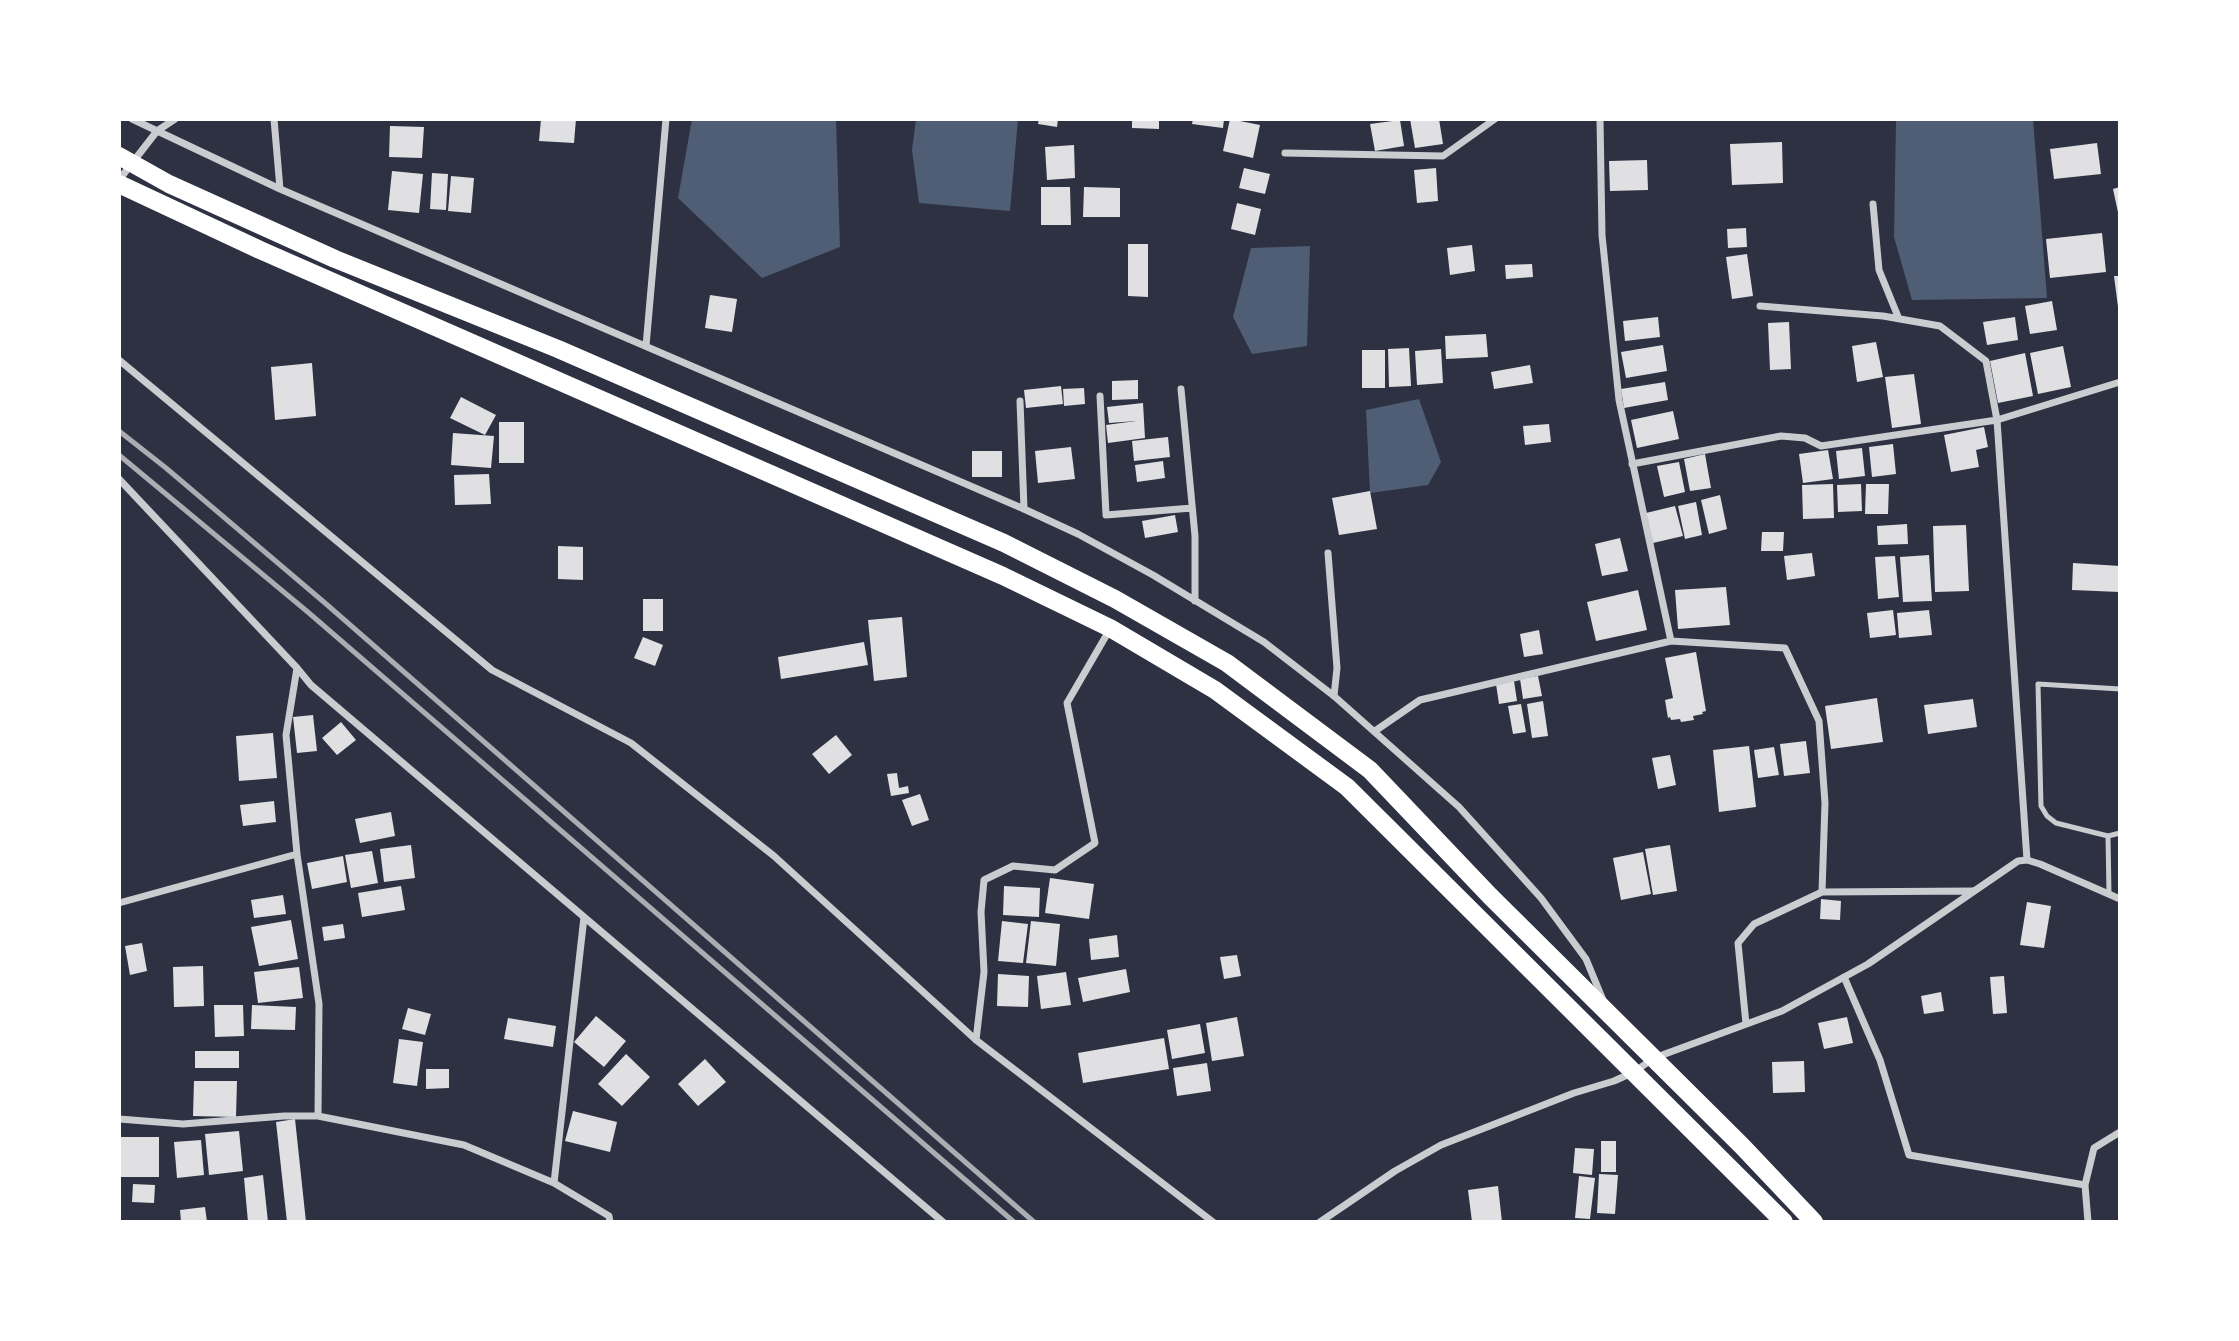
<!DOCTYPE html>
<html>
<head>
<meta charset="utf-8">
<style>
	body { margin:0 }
	#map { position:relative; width:2239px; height:1341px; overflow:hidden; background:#2d3142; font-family:"PT Serif",serif }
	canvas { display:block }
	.frame { position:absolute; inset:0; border:121px solid #fff; pointer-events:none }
</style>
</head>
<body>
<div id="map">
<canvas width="2239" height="1341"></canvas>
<div class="frame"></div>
</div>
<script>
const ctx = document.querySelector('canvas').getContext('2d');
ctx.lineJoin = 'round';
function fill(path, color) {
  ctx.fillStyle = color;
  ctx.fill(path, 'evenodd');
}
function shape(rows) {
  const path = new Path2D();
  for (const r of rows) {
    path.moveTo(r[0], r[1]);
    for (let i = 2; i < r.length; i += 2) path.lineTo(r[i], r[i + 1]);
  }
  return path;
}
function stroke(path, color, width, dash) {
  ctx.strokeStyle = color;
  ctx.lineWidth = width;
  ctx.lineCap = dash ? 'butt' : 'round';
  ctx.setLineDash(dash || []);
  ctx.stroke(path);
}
fill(shape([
	[692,119,836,119,840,247,762,278,678,198],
	[916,119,1018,119,1010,211,919,203,912,150],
	[1896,119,2033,119,2047,298,1912,300,1894,237],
	[1310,246,1307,346,1252,354,1233,317,1251,248],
	[1419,399,1441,462,1428,485,1370,493,1366,410]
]), '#4f5d75');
fill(shape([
	[541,119,576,119,574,143,539,141],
	[1039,119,1058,119,1057,127,1038,124],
	[1132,119,1159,119,1159,129,1132,128],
	[1193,119,1224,119,1223,128,1192,124],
	[1230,119,1260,125,1253,158,1223,151],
	[1410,119,1439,119,1443,144,1415,148],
	[1400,120,1404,146,1375,151,1370,124],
	[390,126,424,127,422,158,389,157],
	[1782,142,1783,183,1732,185,1730,144],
	[2097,143,2101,174,2054,179,2050,149],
	[1074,145,1075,178,1047,180,1045,147],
	[1647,160,1648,190,1610,191,1609,161],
	[1244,168,1270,174,1265,194,1239,188],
	[1436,168,1438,201,1417,203,1414,170],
	[392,171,423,174,419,213,388,210],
	[432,173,448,174,446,210,430,209],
	[451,176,474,178,471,213,448,211],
	[1041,187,1070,187,1071,225,1041,225],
	[1084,187,1120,188,1120,217,1083,217],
	[2120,187,2120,217,2119,217,2113,189],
	[1237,203,1261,209,1255,235,1231,229],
	[1746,228,1747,247,1728,248,1727,229],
	[2102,233,2106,272,2050,278,2046,239],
	[1128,244,1148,244,1148,297,1128,296],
	[1472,245,1475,271,1450,275,1447,248],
	[1747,254,1753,296,1732,299,1726,257],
	[1532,264,1533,277,1506,279,1505,265],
	[2114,276,2120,276,2120,307,2118,307],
	[710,295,737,299,732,332,705,328],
	[2052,301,2057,330,2030,334,2025,306],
	[1658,317,1660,337,1625,341,1623,321],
	[2015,317,2018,340,1987,345,1983,322],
	[1789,322,1791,369,1770,370,1768,323],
	[1486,334,1488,357,1446,359,1445,336],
	[1876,342,1883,377,1857,382,1852,346],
	[1663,345,1667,371,1626,378,1621,352],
	[2063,346,2071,387,2038,394,2030,353],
	[1409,348,1411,386,1389,387,1388,349],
	[1441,349,1443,383,1417,385,1415,351],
	[1362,350,1385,350,1385,388,1362,388],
	[2025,353,2033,396,1998,403,1990,361],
	[312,363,316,416,275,420,271,367],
	[1530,365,1533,383,1494,389,1491,372],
	[1914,374,1921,424,1892,428,1885,377],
	[1138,380,1138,399,1112,400,1112,381],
	[1665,382,1668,400,1624,408,1621,389],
	[1061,386,1063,404,1026,408,1024,390],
	[1084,388,1085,404,1064,406,1063,389],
	[461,397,496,415,485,435,450,418],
	[1143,403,1145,438,1108,443,1106,425,1136,421,1109,423,1107,407],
	[1673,411,1679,439,1637,448,1631,420],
	[499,422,524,422,524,463,499,463],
	[1549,424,1551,442,1525,445,1523,426],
	[1984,427,1988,447,1976,450,1979,467,1951,472,1944,435],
	[453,433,494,436,491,468,451,465],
	[1168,437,1170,457,1134,461,1132,441],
	[1893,444,1896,474,1872,477,1869,447],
	[1071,447,1075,479,1038,483,1035,451],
	[1862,448,1865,476,1839,479,1836,451],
	[1828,450,1833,479,1803,483,1799,454],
	[972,451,1002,451,1002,477,972,477],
	[1705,454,1711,488,1690,491,1684,459],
	[1163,461,1165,478,1137,482,1135,465],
	[1679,462,1685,492,1664,497,1657,466],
	[489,474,491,504,455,505,454,475],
	[1833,484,1834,518,1803,519,1802,485],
	[1861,484,1862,511,1838,512,1837,485],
	[1866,484,1889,484,1888,514,1865,514],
	[1370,491,1377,529,1339,535,1332,498],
	[1720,495,1727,529,1709,534,1701,500],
	[1696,502,1702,535,1685,539,1678,506],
	[1675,506,1683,536,1653,543,1646,513],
	[1175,515,1178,532,1145,538,1142,521],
	[1907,524,1908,544,1878,545,1877,526],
	[1966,525,1969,591,1935,592,1933,526],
	[1762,532,1784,532,1783,551,1761,551],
	[1620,538,1628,571,1602,576,1595,544],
	[558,546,583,547,583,580,558,579],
	[1812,553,1815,576,1787,580,1784,556],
	[1929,555,1932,601,1903,602,1900,557],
	[1895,556,1899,597,1878,599,1875,557],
	[2073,563,2120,566,2120,592,2072,590],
	[1726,587,1730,625,1678,629,1675,590],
	[1638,590,1647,630,1596,641,1587,602],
	[643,599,663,599,663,631,643,631],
	[1893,610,1896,635,1870,638,1867,613],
	[1929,610,1932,635,1899,638,1897,613],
	[902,617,907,677,874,681,868,620],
	[1539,630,1543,654,1524,657,1520,634],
	[643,637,663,645,655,666,634,658],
	[864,642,868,665,781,679,778,657],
	[1696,652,1706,711,1702,712,1703,714,1693,716,1694,720,1681,722,1680,719,1671,720,1670,717,1668,718,1665,700,1673,698,1665,658],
	[1538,676,1542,696,1523,699,1520,679],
	[1514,681,1517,701,1499,704,1496,684],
	[1877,698,1883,742,1831,749,1825,706],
	[1973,699,1977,727,1928,734,1924,705],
	[1543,701,1548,736,1532,738,1527,704],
	[1521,704,1526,732,1513,734,1508,706],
	[313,715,317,751,297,753,293,717],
	[341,722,356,740,337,755,322,738],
	[273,733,277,778,239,781,236,736],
	[836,735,852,755,829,774,812,754],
	[1806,741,1810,773,1784,776,1780,744],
	[1749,746,1756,807,1719,812,1713,750],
	[1774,747,1779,775,1758,778,1754,750],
	[1670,755,1676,785,1658,789,1652,758],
	[897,773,899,788,908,786,909,793,891,796,887,774],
	[920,794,929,820,912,826,902,800],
	[274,801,276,822,243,826,240,805],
	[391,812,395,836,360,843,355,819],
	[411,845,415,878,384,882,380,849],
	[1670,845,1677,891,1653,895,1645,849],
	[372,851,378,883,351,888,345,855],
	[1643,852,1651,894,1621,900,1613,858],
	[343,856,347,882,312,889,307,863],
	[1050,878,1094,884,1089,919,1045,913],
	[401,886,405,910,362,917,358,893],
	[1004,886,1040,888,1039,917,1003,915],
	[283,895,286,914,254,918,251,900],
	[1821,899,1841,901,1840,920,1820,919],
	[2027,902,2051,906,2044,948,2020,945],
	[291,920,298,959,259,966,251,927],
	[1002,921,1028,924,1023,963,998,961],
	[1031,921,1060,924,1056,966,1026,963],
	[343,924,345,938,324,941,322,927],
	[1117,935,1119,957,1091,960,1089,939],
	[142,943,147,971,130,975,125,946],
	[1237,955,1241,976,1224,979,1220,957],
	[203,966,204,1006,174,1007,173,967],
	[299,967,303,998,258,1003,254,972],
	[1126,969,1130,992,1083,1002,1078,978],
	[1066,972,1071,1005,1041,1009,1037,976],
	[998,974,1029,976,1028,1007,997,1006],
	[2004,976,2007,1013,1993,1014,1990,977],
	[1941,992,1944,1011,1924,1014,1921,996],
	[214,1005,243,1005,244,1036,215,1037],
	[252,1005,296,1007,295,1030,251,1029],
	[408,1008,431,1014,425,1035,402,1029],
	[596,1016,626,1041,604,1067,574,1042],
	[1237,1017,1244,1056,1212,1061,1206,1023],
	[1847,1017,1853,1043,1824,1049,1818,1023],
	[508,1018,556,1026,553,1047,504,1039],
	[1200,1024,1205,1053,1172,1059,1167,1030],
	[1164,1038,1169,1069,1083,1083,1078,1053],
	[399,1039,423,1042,417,1086,393,1083],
	[195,1051,239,1051,239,1068,195,1068],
	[626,1054,650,1077,622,1106,598,1084],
	[705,1059,726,1082,698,1106,678,1084],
	[1804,1061,1805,1092,1773,1093,1772,1062],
	[1207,1063,1211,1091,1177,1096,1173,1068],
	[426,1069,449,1069,449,1088,426,1089],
	[194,1081,237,1081,236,1117,193,1116],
	[573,1111,617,1122,610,1152,565,1141],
	[295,1119,306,1222,287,1222,276,1122],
	[239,1131,243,1171,209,1175,205,1134],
	[119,1137,159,1137,159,1177,119,1177],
	[201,1140,204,1175,177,1178,174,1142],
	[1601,1141,1616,1141,1616,1172,1601,1172],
	[1575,1148,1594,1149,1592,1175,1573,1173],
	[1599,1174,1618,1175,1615,1214,1597,1213],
	[263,1175,268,1222,248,1222,244,1178],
	[1579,1176,1595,1178,1590,1219,1575,1218],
	[133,1184,155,1185,154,1203,132,1202],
	[1498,1186,1502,1222,1472,1222,1468,1190],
	[205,1207,207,1222,181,1222,180,1210]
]), '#e0e0e3');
stroke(shape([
	[2120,689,2038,684,2041,806,2047,816,2056,823,2108,836,2120,833],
	[2108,836,2109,894]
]), '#caccd0', 5);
stroke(shape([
	[132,119,280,189,1024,509,1078,534,1153,575,1264,642,1334,696,1459,807,1541,898,1586,959,1603,1000],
	[274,119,280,189],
	[1600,119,1602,235,1619,400,1671,641],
	[1285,153,1443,156,1495,119],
	[119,180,157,131,175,119],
	[1873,204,1879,270,1899,319],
	[646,346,666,119],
	[119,360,492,670,631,743,774,856,976,1040,1213,1222],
	[1181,389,1195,536,1195,601],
	[1100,396,1106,515,1192,508],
	[1020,401,1024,509],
	[1632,464,1781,436,1805,438,1821,446,1997,420,1986,361,1940,326,1883,316,1760,306],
	[119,479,297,668,311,685,943,1222],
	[1328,553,1337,668,1334,696],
	[1375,731,1420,700,1671,641,1785,648,1819,721,1825,803,1822,892],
	[297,854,286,735,297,668],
	[2027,860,1997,420,2120,382],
	[119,903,297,854,319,1004,318,1116],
	[1844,977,1880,1060,1909,1155,2085,1185],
	[1746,1024,1738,943,1754,924,1822,892,1973,891],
	[976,1040,984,972,981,912,984,880,1013,866,1055,870,1095,843,1067,703,1110,629],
	[119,1119,183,1124,284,1116,318,1116,464,1145,554,1183,609,1216,610,1222],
	[554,1183,584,917],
	[1320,1222,1395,1171,1441,1145,1574,1093,1614,1081,1634,1072,1654,1058,1782,1011,1868,964,2018,861,2027,860,2040,864,2120,899],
	[2088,1222,2085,1185,2094,1148,2120,1132]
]), '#caccd0', 7);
stroke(shape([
	[119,156,169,184,335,259,558,349,1004,543,1115,599,1227,663,1370,770,1490,896,1742,1146,1814,1222],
	[119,184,260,250,1003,576,1110,628,1215,690,1347,787,1784,1222]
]), '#fff', 18);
stroke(shape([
	[119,431,166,468,325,603,1034,1222],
	[119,455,309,613,1014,1222]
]), '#abadb3', 5);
</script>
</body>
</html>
